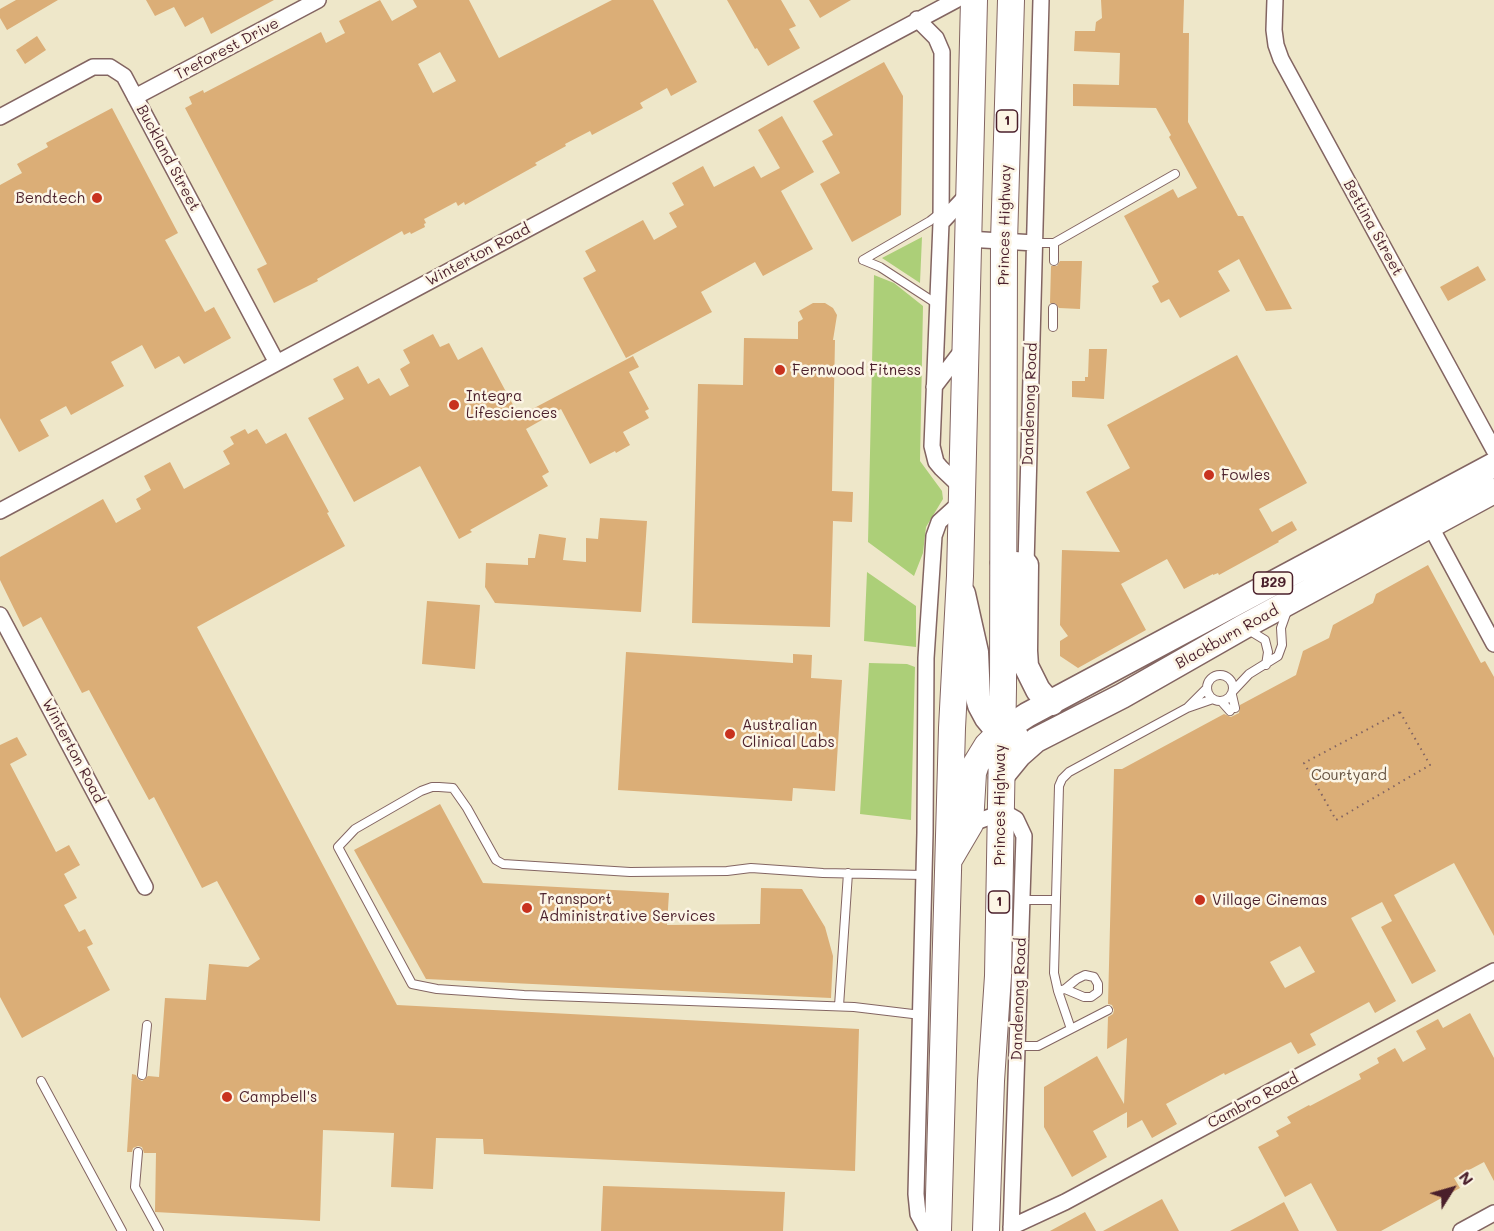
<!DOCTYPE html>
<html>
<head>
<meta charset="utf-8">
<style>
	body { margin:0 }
	#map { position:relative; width:1494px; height:1231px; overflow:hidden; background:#eee7c9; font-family:Mali,sans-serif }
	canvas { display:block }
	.north { position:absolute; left:1422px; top:1159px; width:60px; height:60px; -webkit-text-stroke:4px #fcf5e5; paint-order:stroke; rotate:53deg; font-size:16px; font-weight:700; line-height:24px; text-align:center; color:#4a1f2b }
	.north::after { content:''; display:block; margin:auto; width:21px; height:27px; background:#4a1f2b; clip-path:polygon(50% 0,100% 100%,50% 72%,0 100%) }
</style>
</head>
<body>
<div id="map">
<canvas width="1494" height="1231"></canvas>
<div class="north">N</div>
</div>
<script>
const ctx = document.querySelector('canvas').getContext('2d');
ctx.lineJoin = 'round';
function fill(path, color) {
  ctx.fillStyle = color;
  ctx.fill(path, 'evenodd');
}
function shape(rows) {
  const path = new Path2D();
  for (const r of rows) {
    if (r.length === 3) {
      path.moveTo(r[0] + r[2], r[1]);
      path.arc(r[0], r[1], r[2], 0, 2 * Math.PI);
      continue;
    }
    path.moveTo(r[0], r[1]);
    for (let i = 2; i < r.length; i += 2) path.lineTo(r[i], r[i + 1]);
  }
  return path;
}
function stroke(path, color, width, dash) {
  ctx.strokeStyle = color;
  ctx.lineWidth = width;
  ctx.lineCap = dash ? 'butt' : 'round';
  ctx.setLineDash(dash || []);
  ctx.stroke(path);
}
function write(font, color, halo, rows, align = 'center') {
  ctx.font = font + ' Mali,sans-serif';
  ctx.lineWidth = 5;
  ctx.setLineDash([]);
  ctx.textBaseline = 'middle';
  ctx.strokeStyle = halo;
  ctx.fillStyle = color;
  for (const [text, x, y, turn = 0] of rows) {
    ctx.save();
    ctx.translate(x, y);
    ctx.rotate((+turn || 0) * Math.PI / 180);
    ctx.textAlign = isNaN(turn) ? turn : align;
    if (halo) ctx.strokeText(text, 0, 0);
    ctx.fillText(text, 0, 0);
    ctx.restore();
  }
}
fill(shape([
	[922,237,920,283,882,258],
	[874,275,894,283,923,306,920,461,942,491,943,499,926,527,923,553,914,576,868,542],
	[867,572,916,606,916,647,864,641],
	[869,663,907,664,915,667,911,820,860,814]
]), '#accf78');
fill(shape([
	[16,0,58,0,7,30,0,18,0,9],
	[146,0,274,0,211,34,203,17,185,27,174,7,155,16],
	[380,0,392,21,417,7,413,0,469,0,499,58,612,0,653,0,697,82,671,96,667,88,640,103,643,108,592,135,590,131,565,144,566,146,535,163,537,165,465,205,464,202,458,206,456,202,426,218,424,219,426,223,424,224,425,227,411,234,410,232,404,235,402,231,317,279,318,281,274,303,257,269,267,264,185,108,192,104,189,97,203,90,204,93,321,32,326,43,345,33,339,21],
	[440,52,456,81,433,93,418,64],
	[727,0,781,0,796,26,789,29,800,48,768,66,757,48,755,49],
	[809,0,851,0,820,18],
	[1101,0,1184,0,1183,33,1189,33,1188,122,1238,216,1243,216,1292,309,1266,311,1239,259,1218,271,1230,291,1180,318,1169,299,1161,303,1152,286,1159,282,1124,216,1173,189,1178,198,1197,188,1169,137,1171,135,1156,108,1073,106,1073,84,1119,85,1120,53,1074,51,1075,31,1095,31,1096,22,1102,18],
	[37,36,46,50,25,64,16,50],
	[884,62,903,96,901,215,852,242,820,184,840,173,822,141,833,135,813,101],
	[112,108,178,233,165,240,205,312,214,307,231,338,184,364,179,356,155,369,142,345,111,362,124,386,71,415,66,406,40,420,49,436,19,452,0,418,0,185,22,173,17,164,48,147,46,143],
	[782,116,814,172,781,191,813,249,763,276,755,262,701,292,712,312,626,358,583,278,596,271,585,251,643,220,654,240,677,227,669,213,684,205,672,183,703,166,714,187,754,166,761,178,780,168,758,130],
	[1060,261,1082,261,1080,309,1059,308,1055,303,1050,303,1051,266,1057,266],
	[1478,266,1486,280,1448,301,1440,287],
	[813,303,825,303,833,308,837,315,833,340,835,340,832,491,853,492,852,522,833,521,830,627,692,623,698,384,743,385,744,338,798,339,798,322,803,319,799,311],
	[433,334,440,347,449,343,458,360,482,347,519,416,633,356,639,367,629,372,649,409,645,411,649,418,623,432,630,445,616,453,615,451,590,464,561,409,526,429,549,472,542,476,548,486,470,530,472,532,459,539,420,466,354,502,308,418,344,399,333,379,358,366,368,384,379,378,390,396,409,386,400,369,410,363,403,350],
	[1089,349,1107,349,1104,399,1072,397,1072,381,1085,381,1085,377,1088,377],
	[1237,355,1307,483,1259,509,1272,532,1292,521,1297,530,1278,541,1279,542,1219,575,1218,573,1213,575,1213,574,1184,589,1167,559,1121,584,1146,630,1078,668,1060,656,1060,641,1068,636,1060,625,1062,550,1120,552,1086,492,1130,468,1107,425],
	[245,429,248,434,257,429,266,444,286,433,329,512,327,513,345,546,197,627,397,1005,859,1029,855,1171,484,1154,483,1139,436,1138,433,1189,391,1187,394,1133,323,1130,320,1221,155,1212,156,1153,144,1153,142,1147,138,1146,133,1148,132,1152,127,1152,132,1074,136,1075,138,1079,142,1081,148,1076,159,1077,165,998,206,1000,209,964,248,967,260,959,217,881,202,888,154,797,149,800,89,690,82,693,41,617,23,627,0,580,0,557,103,499,116,523,141,509,136,499,151,490,144,476,170,462,184,489,230,464,223,451,234,444,230,437],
	[600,518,647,521,641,612,495,603,485,587,486,563,528,565,528,558,535,558,539,534,566,538,563,560,586,562,586,538,598,539],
	[1428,565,1481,663,1485,661,1494,677,1494,936,1454,863,1394,895,1436,971,1412,984,1381,927,1392,921,1382,902,1351,918,1396,1001,1375,1013,1369,1002,1310,1034,1316,1045,1298,1054,1291,1042,1225,1075,1224,1073,1166,1104,1177,1124,1152,1138,1142,1120,1127,1128,1127,1112,1093,1131,1107,1157,1072,1177,1044,1127,1044,1087,1097,1056,1124,1104,1127,1038,1107,1049,1108,1017,1113,1014,1114,1010,1112,1005,1108,1004,1114,769,1122,769,1224,714,1231,717,1239,713,1240,705,1296,675,1303,651,1329,638,1333,625,1373,603,1376,594],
	[1300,946,1315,972,1285,988,1270,962],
	[427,601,480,605,475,669,422,664],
	[626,652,793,663,793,654,812,655,811,678,842,680,835,791,793,788,792,801,618,790],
	[17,737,27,755,10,764,56,852,69,845,80,865,64,874,77,898,64,905,79,932,85,929,93,944,87,947,110,990,22,1038,0,997,0,745],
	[440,804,483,883,669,893,667,925,760,924,761,888,802,889,825,927,833,956,831,998,426,979,354,850],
	[1470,1013,1494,1058,1494,1181,1484,1162,1454,1178,1460,1188,1381,1231,1337,1231,1311,1183,1285,1197,1258,1147,1279,1136,1276,1131,1291,1123,1287,1117,1309,1105,1310,1106,1361,1079,1359,1074,1379,1063,1377,1058,1395,1048,1403,1062,1426,1049,1416,1031,1438,1019,1443,1028],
	[603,1186,785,1192,783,1231,601,1231],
	[1162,1199,1179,1231,1103,1231],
	[1284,1202,1299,1231,1230,1231,1253,1219],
	[1085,1212,1096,1231,1050,1231]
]), '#dbae77');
const service = shape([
	[1035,243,1054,243,1175,174],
	[1054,243,1054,261],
	[863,260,930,221,940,213],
	[863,260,880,267,937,304],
	[1053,308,1053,327],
	[1247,629,1265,640,1268,652,1266,665],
	[1220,688,13],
	[1233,691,1249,674,1278,656,1282,645,1281,628,1287,611],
	[1232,695,1235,708],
	[1222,702,1230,711],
	[1188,707,1207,688],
	[1022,900,1056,900],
	[1058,991,1065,989,1077,979,1085,975,1094,977,1098,984,1098,992,1091,997,1084,997,1065,989],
	[839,1006,848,873],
	[921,1015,854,1007,524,995,437,989,412,984,338,847,355,829,421,791,432,787,439,787,453,788,467,808,496,860,503,864,630,872,727,871,751,868,823,873,924,875],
	[1071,1029,1058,991,1054,973,1059,786,1062,779,1069,772,1187,708,1213,699],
	[1017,1046,1038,1046,1108,1010],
	[142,1075,147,1025],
	[41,1081,122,1231],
	[138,1152,135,1187,159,1231]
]);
const minor = shape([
	[1275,0,1274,30,1276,45,1281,59,1494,450],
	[917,19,936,38,942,52,941,223,932,446,936,462,941,468,961,487],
	[135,97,318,0],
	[0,117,93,67,110,67,124,76,277,363],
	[941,223,968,194],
	[967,239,1035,243],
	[934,387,964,348],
	[0,511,956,0],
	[1426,518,1494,644],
	[1026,565,1041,0],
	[0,615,145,887],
	[970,824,1001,813,1009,815,1016,819,1024,836,1011,1231],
	[1011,1227,1065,1202,1494,971],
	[927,1231,918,1214,916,1194,925,833,926,658,934,536,939,522,961,502],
	[1461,1231,1494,1213]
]);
const primary = shape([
	[1003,563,1026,565,1025,651,1026,666,1038,690,1043,696,1052,703],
	[963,594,976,652,978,698,980,705,987,718,996,729,1016,736],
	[1001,732,1027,715,1494,465],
	[1001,777,1019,755,1036,740,1122,696,1243,627,1494,491]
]);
const trunk = shape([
	[950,858,970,824,973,773,976,764,987,746,1001,732],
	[938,1231,952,728,960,576,974,0],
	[986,1231,991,1081,998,976,1003,688,1004,242,1011,0]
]);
stroke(service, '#836562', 10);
stroke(minor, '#836562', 18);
stroke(primary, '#836562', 27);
stroke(trunk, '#836562', 28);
stroke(shape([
	[1400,712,1430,765,1336,820,1304,763,1400,712]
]), '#836562', 2, [1.5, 4.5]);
stroke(service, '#fff', 8);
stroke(minor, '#fff', 15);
stroke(primary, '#fff', 24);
stroke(trunk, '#fff', 26);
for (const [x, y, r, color] of [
	[97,198,6,"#c8321e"],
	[780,370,6,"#c8321e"],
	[454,405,6,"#c8321e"],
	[1209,475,6,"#c8321e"],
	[730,734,6,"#c8321e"],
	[1200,900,6,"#c8321e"],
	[527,908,6,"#c8321e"],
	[227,1097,6,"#c8321e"]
]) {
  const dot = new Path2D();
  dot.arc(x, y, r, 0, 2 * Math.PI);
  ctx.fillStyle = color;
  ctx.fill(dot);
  stroke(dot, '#fcf5e5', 2);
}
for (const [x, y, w] of [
	[1007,121,21],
	[1273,583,39],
	[999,902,21]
]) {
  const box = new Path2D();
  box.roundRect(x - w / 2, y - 11, w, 22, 4.5);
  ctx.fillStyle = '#fcf5e5';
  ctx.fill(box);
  stroke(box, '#4a1f2b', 1.5);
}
write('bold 14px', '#4a1f2b', null, [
	["1",1007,121],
	["B29",1273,583],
	["1",999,902]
]);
write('15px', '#4a1f2b', '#fcf5e5', [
	["Treforest Drive",227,49,-28],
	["Buckland Street",168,158,62],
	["Princes Highway",1005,225,-89],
	["Bettina Street",1373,228,61],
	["Winterton Road",478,255,-28],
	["Dandenong Road",1030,404,-88],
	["Blackburn Road",1227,637,-29],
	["Winterton Road",73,751,62],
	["Princes Highway",1000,805,-90],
	["Dandenong Road",1019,999,-88],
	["Cambro Road",1253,1101,-28]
]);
write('15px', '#4a1f2b', '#fcf5e5', [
	["Bendtech",85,198,"right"],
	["Fernwood Fitness",792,370],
	["Integra",466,396],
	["Lifesciences",466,413],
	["Fowles",1221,475],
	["Australian",742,725],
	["Clinical Labs",742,742],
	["Transport",539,899],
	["Administrative Services",539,916],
	["Village Cinemas",1212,900],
	["Campbell's",239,1097]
], 'left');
write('15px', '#675442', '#fcf5e5', [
	["Courtyard",1349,775]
]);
</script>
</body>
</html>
